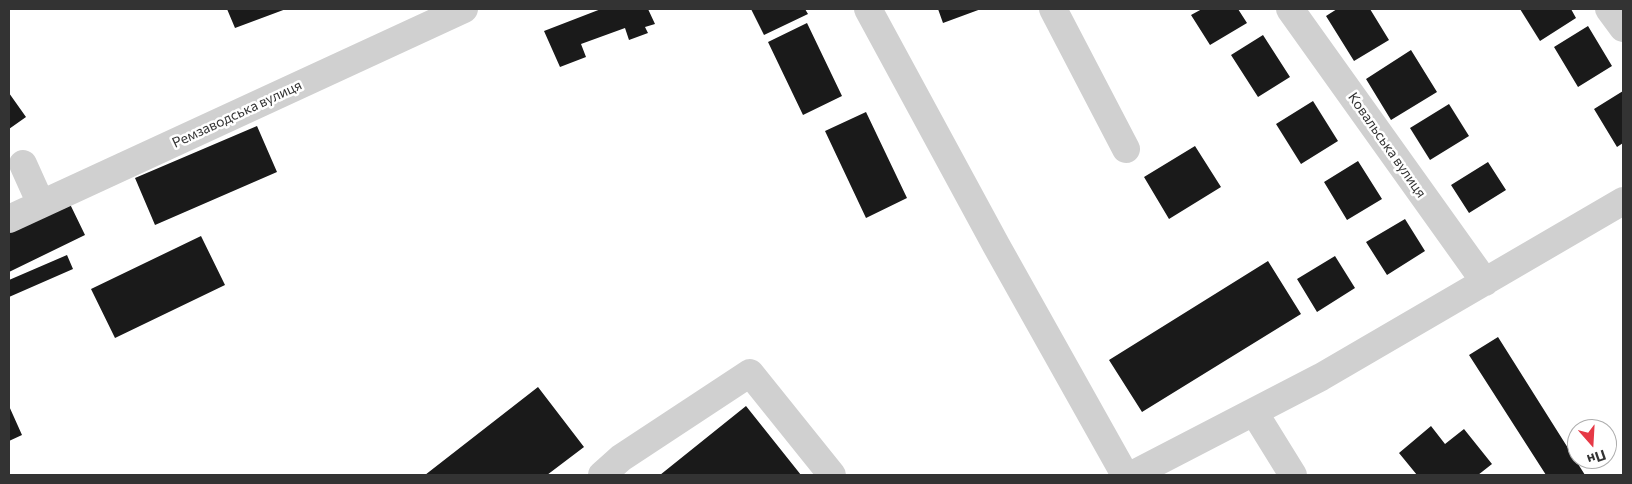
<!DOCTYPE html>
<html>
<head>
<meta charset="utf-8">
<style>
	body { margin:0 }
	#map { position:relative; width:1632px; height:484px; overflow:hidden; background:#fff; font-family:Commissioner,sans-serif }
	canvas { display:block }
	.frame { position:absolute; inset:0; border:10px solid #333; pointer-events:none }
	.north { position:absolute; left:1567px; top:419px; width:50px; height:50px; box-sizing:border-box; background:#fff; border:1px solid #adadad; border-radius:50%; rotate:161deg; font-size:14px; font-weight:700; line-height:20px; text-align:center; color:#333 }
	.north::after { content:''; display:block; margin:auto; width:18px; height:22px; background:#e63946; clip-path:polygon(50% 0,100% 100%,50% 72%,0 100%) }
</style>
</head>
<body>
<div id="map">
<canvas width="1632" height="484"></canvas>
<div class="frame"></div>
<div class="north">Пн</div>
</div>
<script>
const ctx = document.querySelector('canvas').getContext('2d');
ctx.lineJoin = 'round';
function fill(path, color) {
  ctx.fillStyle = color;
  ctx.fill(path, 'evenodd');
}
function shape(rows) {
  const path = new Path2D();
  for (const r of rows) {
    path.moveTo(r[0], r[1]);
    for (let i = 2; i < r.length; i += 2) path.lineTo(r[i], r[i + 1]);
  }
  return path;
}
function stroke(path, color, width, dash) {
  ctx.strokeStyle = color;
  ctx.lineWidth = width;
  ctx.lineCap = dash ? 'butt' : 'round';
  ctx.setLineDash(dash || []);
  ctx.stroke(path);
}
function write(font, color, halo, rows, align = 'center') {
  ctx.font = font + ' Commissioner,sans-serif';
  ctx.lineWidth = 5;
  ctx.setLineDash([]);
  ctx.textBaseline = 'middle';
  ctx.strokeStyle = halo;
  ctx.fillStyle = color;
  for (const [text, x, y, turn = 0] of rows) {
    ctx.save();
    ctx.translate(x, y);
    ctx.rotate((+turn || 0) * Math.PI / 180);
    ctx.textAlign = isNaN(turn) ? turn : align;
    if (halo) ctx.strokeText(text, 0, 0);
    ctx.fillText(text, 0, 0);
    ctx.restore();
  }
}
fill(shape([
	[227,9,286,9,235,28],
	[601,9,648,9,655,24,645,27,648,33,629,40,625,28,581,44,586,57,560,67,544,31],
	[751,9,805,9,808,14,764,35],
	[938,9,981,9,943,23],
	[1202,9,1238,9,1247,23,1210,45,1191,15],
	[1337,9,1370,9,1389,40,1354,61,1326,16],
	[1520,9,1571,9,1576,18,1540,41],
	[807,23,842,96,803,115,768,42],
	[1588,26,1612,66,1578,87,1554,47],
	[1263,35,1290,77,1258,97,1231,55],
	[1411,50,1437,92,1391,120,1366,79],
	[1623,91,1623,143,1617,147,1594,109],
	[9,93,26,117,9,129],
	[1313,101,1338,141,1301,164,1276,124],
	[1449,104,1469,136,1430,160,1410,128],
	[866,112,907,198,866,218,825,131],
	[257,126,277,172,155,225,135,178],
	[1195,146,1221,187,1169,219,1144,177],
	[1358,161,1382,199,1347,220,1324,182],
	[1488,162,1506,190,1469,213,1451,185],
	[69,202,85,235,9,272,9,230],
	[1405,219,1425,251,1387,275,1366,242],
	[201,236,225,285,115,338,91,289],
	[67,255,73,269,9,297,9,280],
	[1335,256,1355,288,1317,312,1297,279],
	[1268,261,1301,314,1142,412,1109,360],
	[1498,337,1585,475,1546,475,1469,355],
	[538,387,584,447,547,475,425,475],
	[9,406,22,435,9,441],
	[746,406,801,475,660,475],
	[1431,426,1445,444,1464,429,1492,464,1478,475,1417,475,1399,453]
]), '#1a1a1a');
stroke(shape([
	[868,9,996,245,1125,475],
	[1053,9,1126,149],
	[1290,9,1485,282],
	[1609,9,1623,28],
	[23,164,41,204],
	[9,219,464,9],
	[1254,412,1293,475],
	[602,475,621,458,750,373,832,475],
	[1132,475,1321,377,1623,201]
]), '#d0d0d0', 28);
write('14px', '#333', '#fff', [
	["Ремзаводська вулиця",237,114,-25],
	["Ковальська вулиця",1387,145,55]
]);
</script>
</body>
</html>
